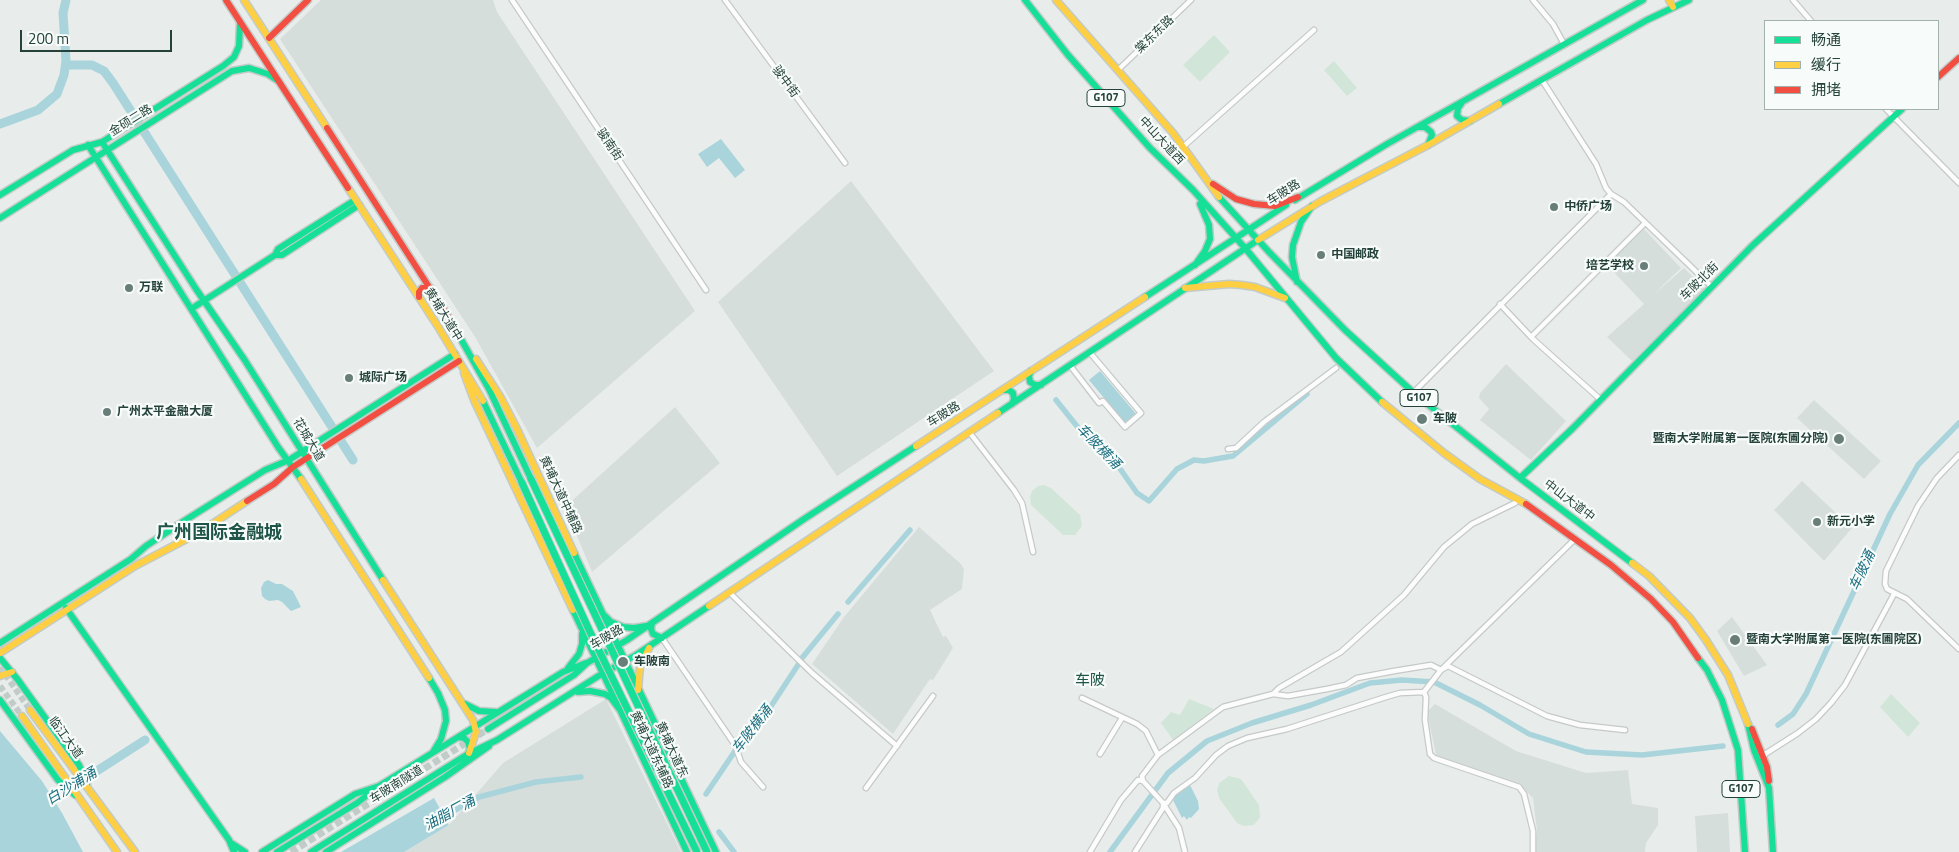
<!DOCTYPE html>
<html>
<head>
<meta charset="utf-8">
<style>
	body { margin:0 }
	#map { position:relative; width:1959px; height:852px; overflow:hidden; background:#e8edeb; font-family:"Titillium Web","Noto Sans SC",sans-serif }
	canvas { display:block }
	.legend { position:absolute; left:1764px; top:20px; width:175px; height:90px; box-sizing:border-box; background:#f7fbf9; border:1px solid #a3b1ad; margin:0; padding:6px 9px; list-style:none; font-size:15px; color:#24423a }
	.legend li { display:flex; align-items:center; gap:10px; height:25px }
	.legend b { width:25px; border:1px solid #a3b1ad }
	.scale { position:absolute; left:20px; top:30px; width:152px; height:22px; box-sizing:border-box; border:2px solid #24423a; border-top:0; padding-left:6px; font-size:15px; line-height:18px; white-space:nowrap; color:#24423a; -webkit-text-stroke:4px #f7fbf9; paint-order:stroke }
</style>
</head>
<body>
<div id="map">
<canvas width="1959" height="852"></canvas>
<ul class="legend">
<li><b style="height:6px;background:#16e098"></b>畅通</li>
<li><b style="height:6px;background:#ffcf43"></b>缓行</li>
<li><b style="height:6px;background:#f24e42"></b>拥堵</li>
</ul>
<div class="scale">200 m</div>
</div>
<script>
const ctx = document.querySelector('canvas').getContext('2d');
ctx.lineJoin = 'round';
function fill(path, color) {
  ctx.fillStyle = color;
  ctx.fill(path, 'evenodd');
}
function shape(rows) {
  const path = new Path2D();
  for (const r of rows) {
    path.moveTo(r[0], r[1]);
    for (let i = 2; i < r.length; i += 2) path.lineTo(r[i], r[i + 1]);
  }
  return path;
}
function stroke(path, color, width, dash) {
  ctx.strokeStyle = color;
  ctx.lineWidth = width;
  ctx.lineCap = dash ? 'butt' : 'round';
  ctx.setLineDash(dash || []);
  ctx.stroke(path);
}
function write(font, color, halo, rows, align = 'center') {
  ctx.font = font + ' "Titillium Web","Noto Sans SC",sans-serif';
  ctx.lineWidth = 4.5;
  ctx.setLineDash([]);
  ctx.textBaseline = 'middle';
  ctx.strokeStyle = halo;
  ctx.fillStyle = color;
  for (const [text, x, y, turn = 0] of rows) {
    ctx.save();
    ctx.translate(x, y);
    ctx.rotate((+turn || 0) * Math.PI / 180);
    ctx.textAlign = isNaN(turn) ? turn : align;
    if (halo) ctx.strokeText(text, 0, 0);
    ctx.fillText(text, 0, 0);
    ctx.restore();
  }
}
fill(shape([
	[321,0,493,0,497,12,695,311,537,448,475,337,280,39],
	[851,181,994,371,837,476,718,302],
	[1644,229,1681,268,1653,295,1684,268,1705,289,1632,361,1607,337,1644,304,1607,265],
	[1506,364,1566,421,1531,460,1480,420,1489,409,1479,398,1480,393],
	[1814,400,1881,461,1864,479,1797,418],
	[675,407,720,463,592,572,565,507],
	[1802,481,1852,528,1824,561,1774,510],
	[919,527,961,564,964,569,962,589,930,610,943,637,946,636,953,648,933,680,930,679,893,734,812,664,844,617],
	[1732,617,1767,665,1744,676,1717,631],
	[606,699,681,852,404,852,449,825,503,763],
	[1435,704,1516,751,1586,773,1628,770,1632,804,1658,808,1658,825,1646,843,1645,852,1535,852,1537,830,1533,798,1520,785,1437,759,1427,712],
	[1728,813,1730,852,1697,852,1695,816]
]), '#d6dedb');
fill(shape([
	[1214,35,1230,52,1200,82,1183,65],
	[1334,61,1357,88,1347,96,1324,70],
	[1044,485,1051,488,1080,515,1082,526,1075,535,1063,535,1031,505,1030,497,1032,491,1038,486],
	[1891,694,1920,723,1908,737,1880,707],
	[1189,699,1214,709,1173,740,1161,723,1171,712,1180,715],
	[1229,776,1241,779,1259,805,1260,817,1254,825,1244,826,1237,823,1219,798,1217,790,1219,783]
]), '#d1e6d8');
fill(shape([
	[721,139,745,170,735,178,719,158,707,167,698,154],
	[1100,371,1136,414,1125,423,1089,380],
	[268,580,276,584,282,584,293,591,301,607,291,611,282,602,278,600,269,601,265,599,262,596,261,588,264,582],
	[0,731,42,781,62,813,83,852,0,852],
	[1190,785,1198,801,1199,809,1191,818,1189,817,1187,820,1184,816,1182,818,1173,800,1176,794],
	[434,798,449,825,404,852,341,852]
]), '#a9d4db');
stroke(shape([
	[1056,400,1084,435,1116,463,1137,493,1149,501,1177,469,1194,460,1204,461,1233,456,1307,394],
	[848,602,910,530],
	[802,658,838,614],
	[1778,725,1793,714,1806,694,1890,514,1918,465,1959,423],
	[706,794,735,751,756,729,798,665],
	[439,819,479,797,536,782,581,777],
	[719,832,734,852],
	[1110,852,1168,773,1207,741,1252,723,1311,705,1370,683,1402,680,1434,682,1480,705,1529,734,1586,752,1642,755,1723,746]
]), '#a9d4db', 5.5);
stroke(shape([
	[66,65,92,65,104,71,113,83,353,460],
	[0,124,38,110,57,94,64,75,66,61,63,13,66,0],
	[44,805,145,740]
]), '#a9d4db', 9);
stroke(shape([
	[0,667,30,710],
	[0,686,22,716]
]), '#c1cbc8', 6, [6, 3]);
stroke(shape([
	[291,852,488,729]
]), '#c1cbc8', 7, [7, 3.5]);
const street = shape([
	[512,0,706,290],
	[725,0,845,163],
	[1533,0,1553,24,1564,44],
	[1793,0,1811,21],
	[1118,70,1191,0],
	[1542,80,1596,164,1606,188,1611,194,1624,202,1712,287],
	[1886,109,1959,183],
	[1184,146,1314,30],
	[1500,304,1533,339,1601,400],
	[1531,337,1645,223],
	[1072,368,1099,403,1103,401,1125,427,1141,413,1092,355],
	[1413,393,1611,194],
	[970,433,1014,490,1022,503,1033,552],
	[1228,449,1236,448,1264,422,1336,368],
	[1959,455,1937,478,1918,506,1886,571,1885,584,1887,589,1907,599,1959,649],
	[730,593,812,673,897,746],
	[662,638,735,745,741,762,763,787],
	[1424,692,1426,697,1425,720,1430,754,1434,758,1519,787,1524,794,1533,831,1533,852],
	[1273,694,1279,688,1341,652,1404,595,1444,547,1472,524,1515,503,1518,499],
	[1082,698,1137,724,1146,731,1158,755],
	[1100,754,1122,718],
	[1762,756,1798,733,1816,719,1831,703,1845,685,1894,594],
	[1143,781,1163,803,1179,828,1185,852],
	[866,788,933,696],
	[1090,852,1121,800,1138,780,1143,781,1142,776,1158,755,1223,707,1273,694,1288,696,1327,689,1346,685,1357,678,1394,671,1431,665,1441,670,1448,666,1547,716,1580,725,1625,730],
	[1135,852,1163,808,1163,803,1167,803,1174,793,1195,778,1216,755,1228,746,1247,738,1287,729,1386,697,1400,693,1424,692,1441,670,1575,539]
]);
const fast = shape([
	[1025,0,1068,55,1150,148,1193,190,1245,248,1336,358,1382,402],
	[1461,104,1458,108,1457,116,1462,120,1470,121],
	[1499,104,1647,20,1689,0],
	[1418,127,1425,127,1431,132,1432,135,1428,145],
	[102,142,196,289,244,359,383,580],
	[88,145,278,447,301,479],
	[0,195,73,150,102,142,223,66,234,57,239,46,240,23],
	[1219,197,1269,252,1345,330,1415,394,1520,478,1632,563],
	[1295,200,1387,144,1643,0],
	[0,218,232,71,249,68,268,74,277,80],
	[1248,230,1286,205],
	[275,255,278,249,355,200],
	[1195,265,1205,251,1210,239,1209,225,1200,204],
	[1297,282,1292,257,1293,245,1301,222,1312,206],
	[1145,297,1248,230],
	[191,309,275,255,282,255,359,205],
	[449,318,489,389,531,479],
	[1031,371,1029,376,1030,382,1035,385,1041,385],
	[1003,390,1009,390,1013,393,1014,399,1012,404],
	[483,401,522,483],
	[998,413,1258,240],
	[1520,478,1572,429,1753,245,1902,109],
	[574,553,716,852],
	[66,608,229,840,234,852],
	[573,610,687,852],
	[601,612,611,622,623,627,634,628,646,626],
	[652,623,651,629,653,634,662,638],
	[0,643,131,559,146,546,184,521,265,470,289,460,455,354],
	[0,658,18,680,79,765,87,784],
	[1698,658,1707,670,1722,700,1738,750,1745,852],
	[568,668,579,654,582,644,582,634],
	[429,678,438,693,445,710,446,721,441,739,433,752],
	[578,692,590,691,605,694,611,698,620,710],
	[0,700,58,780,75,795],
	[465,704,479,711,496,712],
	[1748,724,1754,750,1769,788,1773,852],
	[488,729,574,675,587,663,627,640,804,519,916,446],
	[458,737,464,738,468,742,470,749,468,754],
	[231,843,245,852],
	[262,852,355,794,379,786,563,672,586,663],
	[277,852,357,803,379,786],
	[311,852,468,754,497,740,600,675,636,655,709,606],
	[326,852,445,777,489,746]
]);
const slow = shape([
	[244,0,327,128],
	[1056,0,1173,133,1219,197],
	[1669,0,1673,7],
	[348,188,437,325,483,401],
	[1258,240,1321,201,1428,145,1499,104],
	[1185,288,1229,284,1242,285,1255,287,1285,298],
	[476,359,501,398,517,429,574,553],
	[464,373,474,400,573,610],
	[1382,402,1444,453,1480,479,1526,504],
	[916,446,1145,297],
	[301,479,429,678],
	[1632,563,1649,576,1690,618,1706,640,1728,675,1748,724],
	[383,580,473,720,476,732,469,753],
	[709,606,998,413],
	[0,653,135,566,200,532,247,501],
	[0,676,12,672],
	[638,690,640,666,649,648],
	[30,710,135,852],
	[22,716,117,852]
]);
const jam = shape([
	[226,0,348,188],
	[269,38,308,0],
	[1938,77,1959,58],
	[327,128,449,318],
	[1213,184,1236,199,1254,204,1275,206,1298,197],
	[419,297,419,292,422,288,431,288],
	[247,501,274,484,293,467,459,361],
	[1526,504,1611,565,1651,599,1673,622,1698,658],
	[1752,729,1767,767,1769,781]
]);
stroke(street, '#c5cac8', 7);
stroke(fast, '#c3cbc8', 9);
stroke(slow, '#c3cbc8', 9);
stroke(jam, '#c3cbc8', 9);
stroke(street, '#fcfcfc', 4.5);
stroke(fast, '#16e098', 6);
stroke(slow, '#ffcf43', 6);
stroke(jam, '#f24e42', 6);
const fastBridge = shape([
	[531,479,707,852],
	[522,483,590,632,697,852]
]);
stroke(fastBridge, '#c3ccc9', 9, []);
stroke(fastBridge, '#16e098', 7);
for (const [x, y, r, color] of [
	[1554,207,5,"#697e78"],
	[1321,255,5,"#697e78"],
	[1644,266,5,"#697e78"],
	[129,288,5,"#697e78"],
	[349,378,5,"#697e78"],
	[107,412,5,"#697e78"],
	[1422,419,6,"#697e78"],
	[1839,439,6,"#697e78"],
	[1817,522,5,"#697e78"],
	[1735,640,6,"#697e78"],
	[623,662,6,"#697e78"]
]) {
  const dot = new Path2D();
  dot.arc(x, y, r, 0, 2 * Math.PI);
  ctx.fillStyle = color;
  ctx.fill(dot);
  stroke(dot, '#f7fbf9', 2);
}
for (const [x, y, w] of [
	[1106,98,38],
	[1419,398,38],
	[1741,789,38]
]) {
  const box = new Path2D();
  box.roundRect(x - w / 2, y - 8.5, w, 17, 4);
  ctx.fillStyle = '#f7fbf9';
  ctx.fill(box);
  stroke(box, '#24423a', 1);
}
write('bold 11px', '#24423a', null, [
	["G107",1106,98],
	["G107",1419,398],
	["G107",1741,789]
]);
write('12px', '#24423a', '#f7fbf9', [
	["棠东东路",1155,35,-44],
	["骏中街",785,82,54],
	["金硕二路",131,121,-32],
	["中山大道西",1161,141,47],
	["骏南街",609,145,56],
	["车陂路",1284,193,-32],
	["车陂北街",1700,282,-45],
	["黄埔大道中",443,315,58],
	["车陂路",944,415,-32],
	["花城大道",308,440,59],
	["黄埔大道中辅路",560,495,65],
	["中山大道中",1569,501,37],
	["车陂路",607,638,-30],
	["临江大道",65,738,54],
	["黄埔大道东辅路",651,750,65],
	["黄埔大道东",671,750,65],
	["车陂南隧道",397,785,-32]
]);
write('bold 12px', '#24423a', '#f7fbf9', [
	["中侨广场",1564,207],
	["中国邮政",1331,255],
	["培艺学校",1634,266,"right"],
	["万联",139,288],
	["城际广场",359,378],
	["广州太平金融大厦",117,412],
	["车陂",1433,419],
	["暨南大学附属第一医院(东圃分院)",1828,439,"right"],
	["新元小学",1827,522],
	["暨南大学附属第一医院(东圃院区)",1746,640],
	["车陂南",634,662]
], 'left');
write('italic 14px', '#1c6f80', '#f7fbf9', [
	["车陂横涌",1098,447,46],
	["车陂涌",1863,571,-65],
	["车陂横涌",753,730,-52],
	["白沙浦涌",72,787,-32],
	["油脂厂涌",450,814,-29]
]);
write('15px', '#1f5548', '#f7fbf9', [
	["车陂",1090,681]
]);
write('bold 18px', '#1f5548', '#f7fbf9', [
	["广州国际金融城",219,534]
]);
</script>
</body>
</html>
